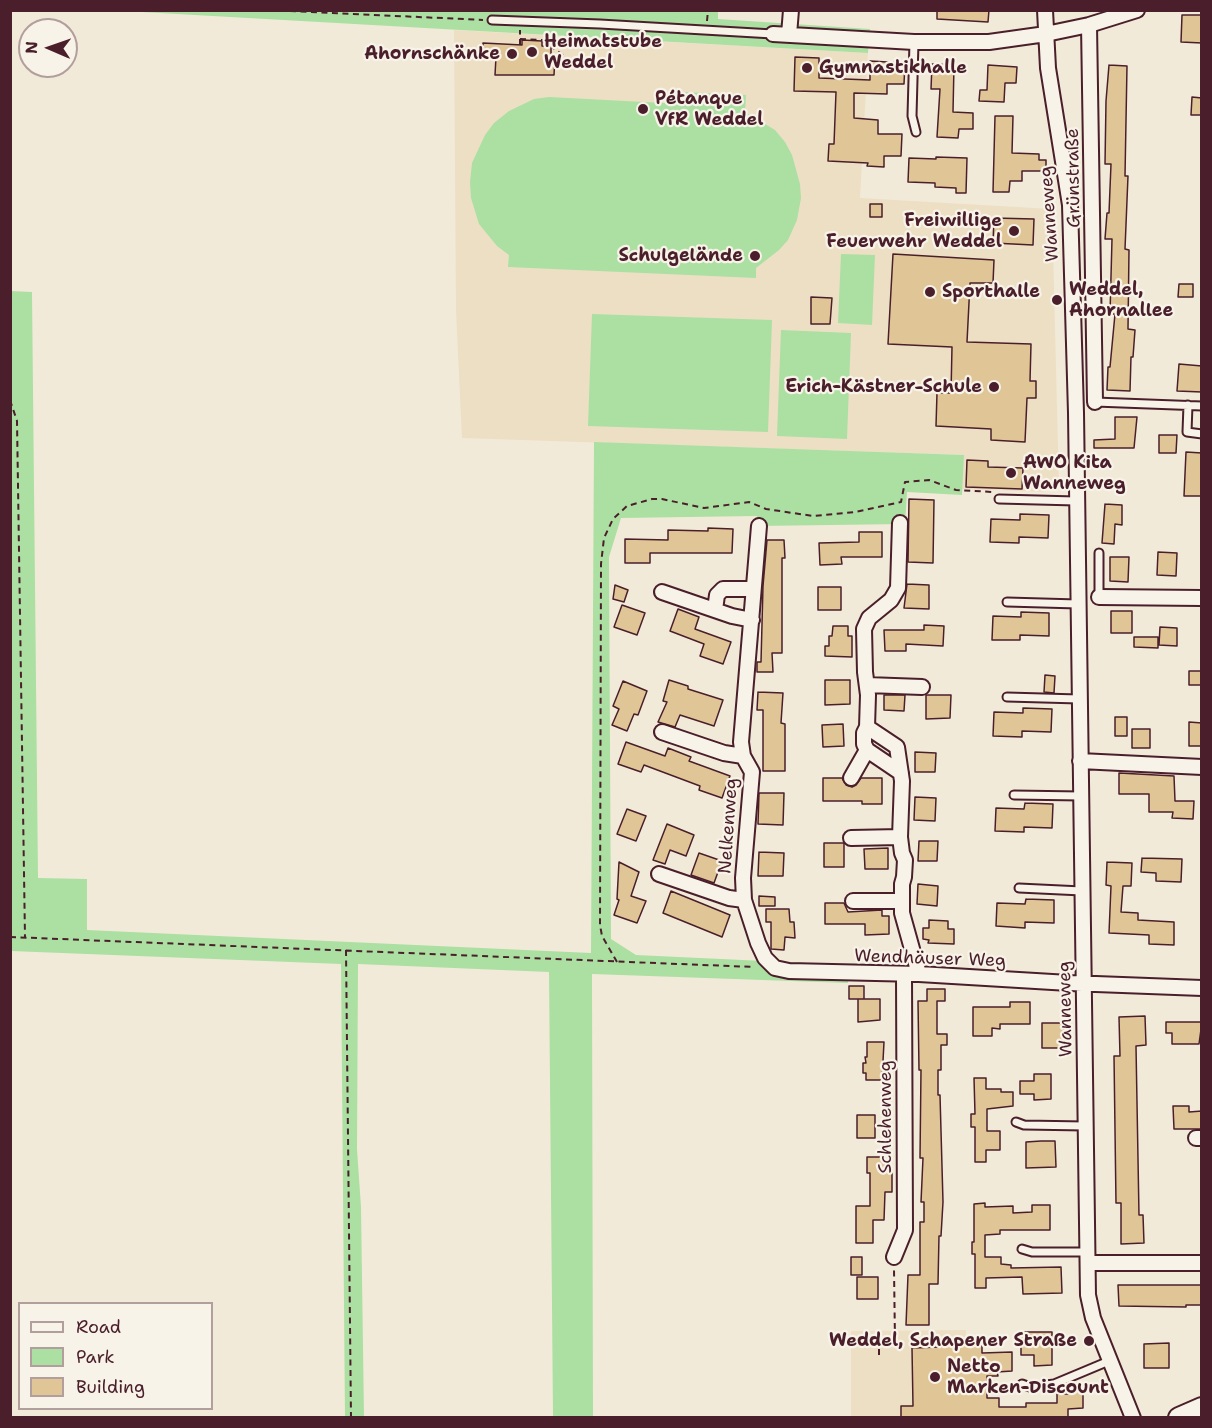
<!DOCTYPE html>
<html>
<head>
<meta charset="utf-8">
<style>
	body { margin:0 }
	#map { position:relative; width:1212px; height:1428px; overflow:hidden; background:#f2ead8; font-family:"Shantell Sans",sans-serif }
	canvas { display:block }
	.frame { position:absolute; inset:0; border:12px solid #4a1f2b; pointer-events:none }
	.legend { position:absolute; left:18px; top:1302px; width:195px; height:108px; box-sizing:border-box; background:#f7f3e8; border:2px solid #b29e9c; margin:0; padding:8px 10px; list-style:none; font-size:18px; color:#4a1f2b }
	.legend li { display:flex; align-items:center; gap:12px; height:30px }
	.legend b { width:30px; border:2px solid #b29e9c }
	.north { position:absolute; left:18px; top:18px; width:60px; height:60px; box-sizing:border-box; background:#f7f3e8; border:2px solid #b29e9c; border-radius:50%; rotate:272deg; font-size:16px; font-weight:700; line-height:24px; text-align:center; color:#4a1f2b }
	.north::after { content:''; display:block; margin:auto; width:21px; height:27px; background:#4a1f2b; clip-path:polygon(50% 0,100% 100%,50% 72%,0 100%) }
</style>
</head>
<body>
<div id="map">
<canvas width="1212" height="1428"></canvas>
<div class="frame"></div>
<ul class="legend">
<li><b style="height:8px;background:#f7f3e8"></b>Road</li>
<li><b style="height:16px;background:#abe0a2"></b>Park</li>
<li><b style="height:16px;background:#e0c696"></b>Building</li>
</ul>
<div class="north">N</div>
</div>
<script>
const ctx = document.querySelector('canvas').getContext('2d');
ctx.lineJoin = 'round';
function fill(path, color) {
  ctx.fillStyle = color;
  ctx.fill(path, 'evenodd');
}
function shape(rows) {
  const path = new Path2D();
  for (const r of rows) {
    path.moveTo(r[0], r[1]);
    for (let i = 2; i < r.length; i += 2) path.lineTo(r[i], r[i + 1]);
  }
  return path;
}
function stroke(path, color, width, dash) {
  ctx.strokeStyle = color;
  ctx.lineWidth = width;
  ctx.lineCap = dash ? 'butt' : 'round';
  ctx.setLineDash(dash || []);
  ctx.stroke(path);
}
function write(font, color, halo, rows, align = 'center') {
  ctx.font = font + ' "Shantell Sans",sans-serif';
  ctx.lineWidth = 4.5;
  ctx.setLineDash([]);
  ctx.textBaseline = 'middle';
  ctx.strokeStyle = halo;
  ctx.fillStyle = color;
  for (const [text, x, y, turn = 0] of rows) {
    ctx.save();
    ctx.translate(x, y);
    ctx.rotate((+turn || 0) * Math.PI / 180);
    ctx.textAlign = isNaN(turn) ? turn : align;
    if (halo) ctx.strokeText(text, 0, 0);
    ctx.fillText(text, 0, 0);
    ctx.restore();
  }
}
fill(shape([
	[454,30,868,53,860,198,1052,209,1059,487,1046,487,1046,492,962,489,963,455,462,438,456,311],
	[966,1330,967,1417,851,1417,851,1331]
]), '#eddfc4');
fill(shape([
	[718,10,718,19,870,29,868,53,124,11],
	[683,92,746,95,745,112,775,130,785,142,792,155,800,184,801,198,797,220,788,240,779,250,756,268,756,278,508,267,509,255,497,246,479,224,471,198,470,182,472,163,485,135,494,123,509,111,534,99,549,97,682,104],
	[841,254,875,255,872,325,838,323],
	[10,291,32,292,38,878,87,879,87,930,591,953,594,442,964,455,962,495,907,492,905,524,757,526,757,516,621,518,609,557,611,939,636,955,849,965,848,983,592,974,593,1417,553,1417,549,972,358,964,357,1149,361,1207,364,1417,345,1418,341,964,11,951],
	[592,314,772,320,768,432,588,426],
	[781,330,851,333,847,439,777,436]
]), '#abe0a2');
const building = shape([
	[937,10,989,10,988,22,937,19,937,10],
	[1182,15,1202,15,1202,43,1181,42,1182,15],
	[522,40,542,41,542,46,551,47,551,56,555,56,554,75,495,75,496,57,483,56,483,43,522,45,522,40],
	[795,57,819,58,819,78,870,80,870,61,905,63,904,84,887,84,887,94,854,93,854,118,878,120,878,134,902,134,901,156,884,156,884,167,867,166,868,163,828,161,829,144,834,144,836,92,794,91,795,57],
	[932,64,954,65,953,112,973,113,973,129,959,129,958,138,937,137,940,89,931,89,932,64],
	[988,65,1017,67,1016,83,1005,83,1004,102,979,101,980,90,987,90,988,65],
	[1109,65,1127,66,1125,176,1128,176,1125,249,1129,250,1128,329,1135,330,1133,357,1131,357,1130,391,1107,390,1108,367,1110,367,1115,314,1110,314,1112,239,1105,239,1107,213,1109,213,1111,164,1105,164,1106,101,1109,65],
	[1192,97,1202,98,1202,115,1191,115,1192,97],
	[995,116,1013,116,1012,153,1039,154,1039,160,1046,160,1046,171,1022,171,1022,181,1010,181,1009,192,993,192,995,116],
	[936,157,967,158,966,193,956,193,956,188,935,187,935,183,908,182,909,158,936,159,936,157],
	[870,204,882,204,882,217,870,217,870,204],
	[994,218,1034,219,1033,245,993,243,994,218],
	[893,254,994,260,993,283,970,283,967,342,1031,344,1030,381,1036,381,1036,398,1027,398,1025,442,991,440,991,429,936,426,937,393,951,393,952,347,888,344,893,254],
	[1179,284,1193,284,1193,297,1178,297,1179,284],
	[811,297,832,298,830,324,811,324,811,297],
	[1179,364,1202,366,1202,392,1177,391,1179,364],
	[1115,417,1137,417,1134,448,1094,448,1094,440,1115,439,1115,417],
	[1159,435,1177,435,1176,453,1159,453,1159,435],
	[1186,452,1202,453,1202,496,1184,496,1186,452],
	[967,460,988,461,988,467,1023,468,1022,489,966,487,967,460],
	[909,499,934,500,933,563,908,562,909,499],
	[1105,504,1122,505,1122,525,1115,524,1114,544,1102,543,1105,504],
	[1020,514,1049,515,1048,538,1019,537,1019,543,990,542,991,519,1020,520,1020,514],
	[708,528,733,529,732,553,650,553,650,563,625,563,625,539,668,540,668,530,708,531,708,528],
	[859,532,882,532,882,557,841,557,842,564,820,565,819,543,859,542,859,532],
	[767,540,784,540,785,558,782,558,782,653,772,653,773,672,757,672,757,662,761,662,763,586,767,540],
	[1158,552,1177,553,1176,576,1157,575,1158,552],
	[1110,557,1129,557,1128,582,1110,581,1110,557],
	[907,584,929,585,929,609,904,608,907,584],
	[615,585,628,590,624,602,613,599,615,585],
	[818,587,841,587,841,610,818,610,818,587],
	[622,605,645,613,637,635,614,627,622,605],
	[678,609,699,617,695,629,731,642,723,664,700,656,704,644,670,631,678,609],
	[1111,611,1132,611,1132,633,1111,633,1111,611],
	[1021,612,1049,613,1049,636,1020,635,1020,640,992,640,993,616,1021,617,1021,612],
	[924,625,944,626,943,646,906,644,906,651,885,651,884,630,924,630,924,625],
	[833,626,848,626,848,636,852,636,852,657,825,656,825,646,829,646,829,636,832,636,833,626],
	[1160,627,1177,628,1177,646,1159,645,1160,627],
	[1134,637,1158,637,1158,648,1134,647,1134,637],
	[1189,671,1202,671,1202,685,1189,685,1189,671],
	[1045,675,1055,676,1054,693,1044,692,1045,675],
	[669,680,688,686,688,689,723,700,714,726,680,715,675,727,658,722,667,702,663,701,669,680],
	[825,680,850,680,850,704,825,705,825,680],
	[623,681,647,691,638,715,634,714,627,731,612,725,619,709,613,706,623,681],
	[758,692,783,693,781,723,785,724,785,771,763,771,763,710,757,710,758,692],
	[884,695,905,695,904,711,884,710,884,695],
	[926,695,951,695,950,718,926,719,926,695],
	[1023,708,1052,709,1051,732,1022,731,1022,737,993,736,994,712,1023,713,1023,708],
	[1115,717,1127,717,1127,736,1115,736,1115,717],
	[1189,722,1202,723,1202,746,1189,746,1189,722],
	[843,724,844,746,823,747,822,725,843,724],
	[1132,729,1150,729,1150,748,1132,748,1132,729],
	[626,742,665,756,668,748,691,757,689,761,730,776,722,798,699,790,700,786,644,765,641,772,618,764,626,742],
	[915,752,936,753,935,772,915,772,915,752],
	[1119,773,1174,776,1175,801,1194,801,1193,819,1172,818,1173,812,1149,812,1149,794,1119,794,1119,773],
	[823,778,842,778,846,785,852,787,856,785,861,778,882,778,882,804,862,804,862,801,823,801,823,778],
	[759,793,784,793,783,825,758,824,759,793],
	[915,797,936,798,935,821,914,820,915,797],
	[1025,803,1053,804,1052,828,1024,827,1024,832,995,831,996,808,1024,809,1025,803],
	[627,809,646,816,636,841,617,834,627,809],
	[667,824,694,835,686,856,670,850,665,864,653,860,667,824],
	[919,841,938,841,937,861,918,861,919,841],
	[824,843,844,843,844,867,824,867,824,843],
	[888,848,888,869,865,869,864,849,888,848],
	[759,852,784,853,783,876,758,876,759,852],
	[699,853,722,861,714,883,691,875,699,853],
	[1142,858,1182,859,1181,882,1156,881,1156,873,1141,872,1142,858],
	[619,862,639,872,631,896,646,901,637,923,614,915,619,900,617,899,619,862],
	[1107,862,1132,863,1131,886,1123,886,1121,912,1138,913,1138,920,1174,922,1174,945,1149,944,1149,935,1109,933,1111,886,1106,885,1107,862],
	[918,884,938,886,937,906,917,904,918,884],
	[671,891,730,915,722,937,663,913,671,891],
	[759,896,775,897,775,906,759,906,759,896],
	[1026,899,1054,900,1054,923,1025,922,1025,928,996,926,997,903,1025,904,1026,899],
	[825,903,844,903,848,912,882,910,882,916,889,916,889,934,865,935,865,924,825,924,825,903],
	[766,909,789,909,790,922,794,922,795,938,785,937,784,950,771,949,771,922,766,922,766,909],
	[929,920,948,921,948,929,954,929,954,944,928,943,929,940,923,939,923,928,929,928,929,920],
	[849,986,864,986,864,999,849,999,849,986],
	[927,989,945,989,945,1001,937,1001,937,1034,947,1034,947,1045,941,1045,941,1070,938,1070,938,1095,940,1095,943,1202,941,1236,939,1236,938,1284,929,1284,929,1325,906,1325,908,1275,920,1275,920,1222,924,1222,924,1202,921,1202,923,1158,920,1158,921,1070,919,1070,918,1001,927,1001,927,989],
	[858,999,880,999,880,1020,858,1022,858,999],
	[1010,1002,1030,1002,1030,1024,1000,1024,1000,1029,992,1028,992,1036,973,1036,973,1007,1010,1007,1010,1002],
	[1145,1016,1146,1045,1136,1046,1139,1215,1143,1215,1144,1243,1121,1244,1121,1203,1116,1203,1114,1056,1120,1056,1119,1017,1145,1016],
	[1166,1022,1202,1022,1199,1044,1172,1044,1172,1033,1166,1033,1166,1022],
	[1042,1023,1064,1023,1064,1048,1042,1048,1042,1023],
	[867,1042,884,1042,882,1080,866,1080,866,1073,863,1073,863,1063,866,1063,865,1057,867,1057,867,1042],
	[1034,1074,1051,1074,1051,1099,1034,1100,1034,1094,1020,1094,1020,1081,1034,1081,1034,1074],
	[974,1078,986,1078,986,1089,1001,1089,1001,1092,1013,1092,1013,1106,987,1109,987,1131,1000,1131,1000,1150,986,1150,986,1162,975,1162,975,1127,971,1127,971,1114,975,1114,974,1078],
	[1173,1106,1189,1106,1189,1112,1202,1111,1202,1129,1174,1129,1173,1106],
	[857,1115,875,1115,875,1138,857,1138,857,1115],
	[1041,1141,1055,1141,1056,1167,1026,1168,1026,1142,1041,1141],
	[867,1157,885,1157,885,1168,892,1168,892,1192,885,1192,884,1220,873,1220,873,1243,856,1243,856,1206,870,1206,870,1173,867,1173,867,1157],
	[985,1203,985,1207,1013,1206,1013,1213,1032,1212,1032,1205,1050,1205,1050,1230,1000,1230,1000,1234,985,1235,985,1257,1001,1257,1001,1264,1011,1265,1011,1268,1061,1267,1062,1293,1023,1294,1022,1277,986,1278,986,1288,975,1288,975,1254,972,1254,972,1242,974,1242,974,1204,985,1203],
	[851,1257,862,1257,862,1275,851,1275,851,1257],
	[857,1277,878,1277,878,1299,857,1299,857,1277],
	[1118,1285,1202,1285,1202,1305,1186,1305,1186,1307,1119,1306,1118,1285],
	[1021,1332,1052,1332,1052,1365,1034,1366,1034,1355,1021,1355,1021,1332],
	[941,1340,966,1340,966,1345,982,1345,982,1353,1012,1352,1012,1371,997,1372,998,1376,987,1376,987,1398,999,1398,999,1407,1026,1407,1026,1403,1057,1403,1057,1394,1068,1394,1068,1389,1083,1389,1083,1408,1068,1409,1068,1418,901,1418,901,1406,913,1406,912,1348,941,1347,941,1340],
	[1169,1343,1169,1368,1144,1368,1144,1344,1169,1343]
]);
fill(building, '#e0c696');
stroke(building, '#4a1f2b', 1.5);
const lane = shape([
	[492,20,600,24,773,34],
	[914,42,912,116,916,132],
	[1095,402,1202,406],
	[1188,405,1187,432,1202,434],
	[999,499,1076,501],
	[1099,597,1099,553],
	[1007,602,1078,604],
	[1007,697,1079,699],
	[1014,795,1081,796],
	[1019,888,1082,891],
	[1016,1122,1024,1125,1085,1126],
	[1022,1249,1032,1252,1087,1252],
	[1022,1384,1030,1387,1054,1384,1109,1361]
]);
const street = shape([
	[1045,10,1048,68,1070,205,1076,413,1088,1295,1093,1318,1133,1418],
	[1089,25,1095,402],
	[773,34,914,42,989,42,1046,34,1089,25,1137,10],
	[789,35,791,10],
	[900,523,898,588,891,600,869,618,864,629,865,672,868,695,867,727,897,747,902,781,900,837,902,853,905,860,904,877,902,884,902,913,919,974],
	[759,526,741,742,743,756,752,772,743,878,744,900,758,943,765,958,775,968,789,971,919,974,1069,983,1202,988],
	[662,592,732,616,752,620],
	[1099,597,1202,598],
	[715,610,717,595,723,589,753,589],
	[867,685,922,687],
	[867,727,864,733,864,744,867,750,901,773],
	[662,732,724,753,743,756],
	[1080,761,1202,767],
	[851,778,867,750],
	[851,838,900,837],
	[659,874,729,898,744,900],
	[853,901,901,901],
	[1196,1138,1202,1138],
	[894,1257,905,1230,904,975],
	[1088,1263,1202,1263]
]);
const secondary = shape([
	[1179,1418,1202,1408]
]);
stroke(lane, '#4a1f2b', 11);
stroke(street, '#4a1f2b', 18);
stroke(secondary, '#4a1f2b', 24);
stroke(shape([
	[269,10,483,20],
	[707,21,708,10],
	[520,39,542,40,563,55],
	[520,45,520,30],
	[10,400,17,421,25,938],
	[10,937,754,967],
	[346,950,351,1418],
	[617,962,602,936,600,925,601,564,604,538,613,519,627,506,652,499,662,499,704,508,749,502,766,509,813,516,855,512,901,502,905,482,929,480,956,490,992,492],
	[879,1355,879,1342,895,1342,894,1269]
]), '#4a1f2b', 2, [6, 4.5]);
stroke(lane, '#f7f3e8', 7);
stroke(street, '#f7f3e8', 14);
stroke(secondary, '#f7f3e8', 20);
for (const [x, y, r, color] of [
	[532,52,6,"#4a1f2b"],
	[512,54,6,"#4a1f2b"],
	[807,68,6,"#4a1f2b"],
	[643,109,6,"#4a1f2b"],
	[1014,231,6,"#4a1f2b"],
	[755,256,6,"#4a1f2b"],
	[930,292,6,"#4a1f2b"],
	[1057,300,6,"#4a1f2b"],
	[994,387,6,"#4a1f2b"],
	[1011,473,6,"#4a1f2b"],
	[1089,1341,6,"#4a1f2b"],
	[935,1377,6,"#4a1f2b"]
]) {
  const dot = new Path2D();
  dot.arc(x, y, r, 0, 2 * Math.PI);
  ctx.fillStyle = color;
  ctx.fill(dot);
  stroke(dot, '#f7f3e8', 2);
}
write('bold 18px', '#4a1f2b', '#f7f3e8', [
	["Heimatstube",544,42],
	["Weddel",544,63],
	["Ahornschänke",500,54,"right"],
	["Gymnastikhalle",819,68],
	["Pétanque",655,99],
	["VfR Weddel",655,120],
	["Freiwillige",1002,221,"right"],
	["Feuerwehr Weddel",1002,242,"right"],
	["Schulgelände",743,256,"right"],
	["Weddel,",1069,290],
	["Ahornallee",1069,311],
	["Sporthalle",942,292],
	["Erich-Kästner-Schule",982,387,"right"],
	["AWO Kita",1023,463],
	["Wanneweg",1023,484],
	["Weddel, Schapener Straße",1077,1341,"right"],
	["Netto",947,1367],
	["Marken-Discount",947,1388]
], 'left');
write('18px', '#4a1f2b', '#f7f3e8', [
	["Grünstraße",1074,178,-91],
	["Wanneweg",1050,214,-94],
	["Nelkenweg",729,826,-86],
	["Wendhäuser Weg",930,959,2],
	["Wanneweg",1066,1009,-91],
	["Schlehenweg",886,1117,-90]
]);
</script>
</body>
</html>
